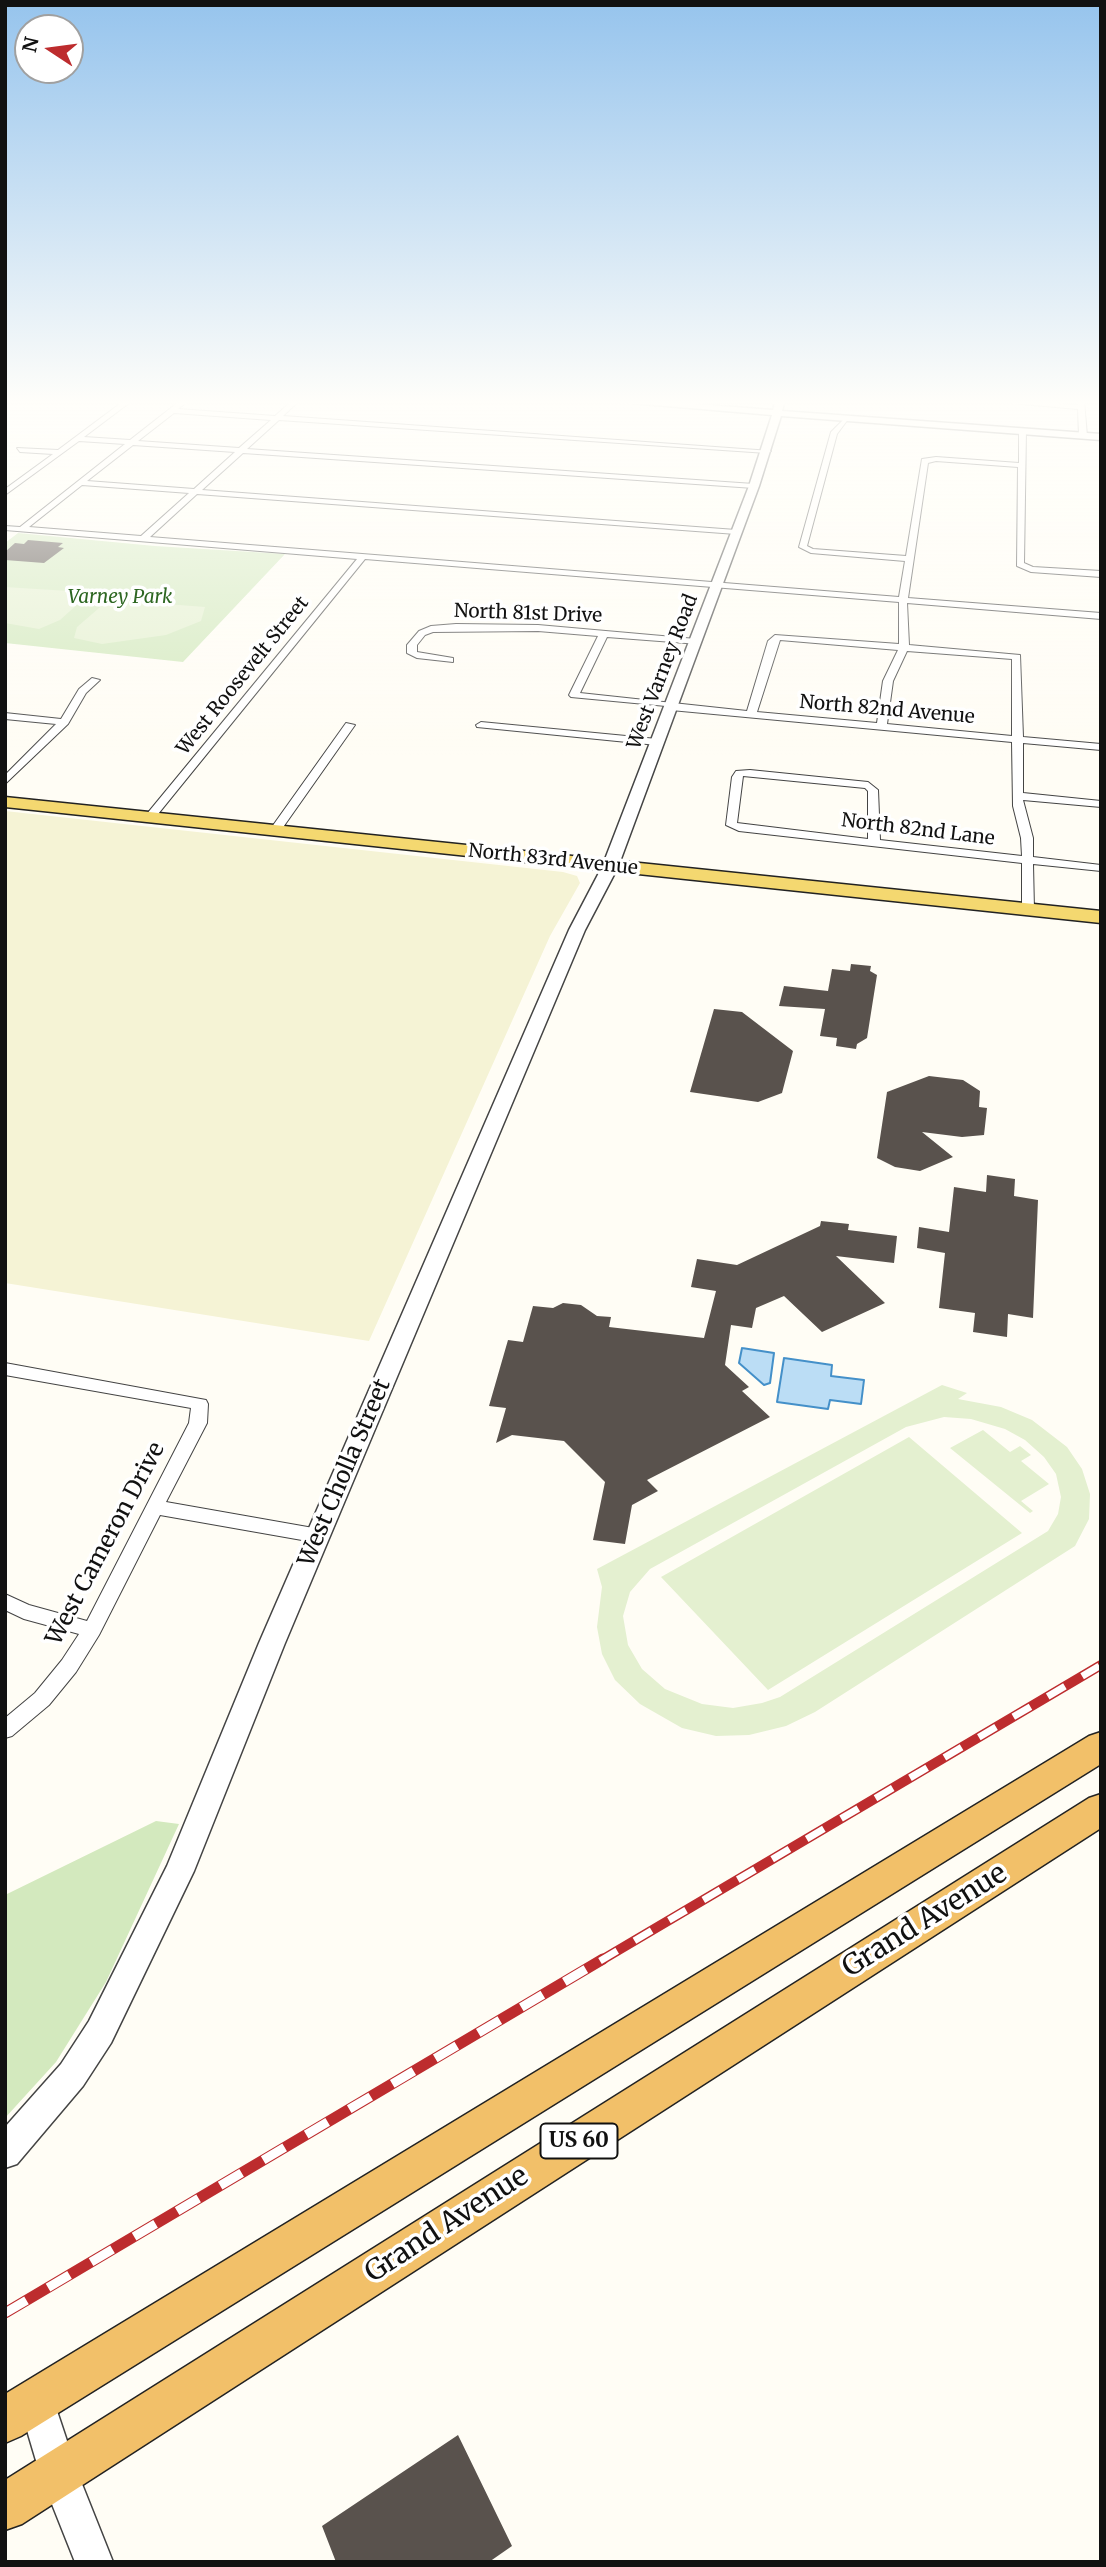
<!DOCTYPE html>
<html>
<head>
<meta charset="utf-8">
<style>
	body { margin:0 }
	#map { position:relative; width:1106px; height:2567px; overflow:hidden; background:#fffdf5; font-family:Merriweather,serif }
	canvas { display:block }
	.frame { position:absolute; inset:0; border:7px solid #111; pointer-events:none }
	.north { position:absolute; left:14px; top:14px; width:70px; height:70px; box-sizing:border-box; background:#fff; border:2px solid #a0a0a0; border-radius:50%; rotate:283deg; font-size:19px; font-weight:700; line-height:28px; text-align:center; color:#111 }
	.north::after { content:''; display:block; margin:auto; width:24px; height:32px; background:#bd2c2e; clip-path:polygon(50% 0,100% 100%,50% 72%,0 100%) }
</style>
</head>
<body>
<div id="map">
<canvas width="1106" height="2567"></canvas>
<div class="frame"></div>
<div class="north">N</div>
</div>
<script>
const ctx = document.querySelector('canvas').getContext('2d');
ctx.lineJoin = 'round';
function fill(path, color) {
  ctx.fillStyle = color;
  ctx.fill(path, 'evenodd');
}
function shape(rows) {
  const path = new Path2D();
  for (const r of rows) {
    path.moveTo(r[0], r[1]);
    for (let i = 2; i < r.length; i += 2) path.lineTo(r[i], r[i + 1]);
  }
  return path;
}
function stroke(path, color, width, dash) {
  ctx.strokeStyle = color;
  ctx.lineWidth = width;
  ctx.lineCap = dash ? 'butt' : 'round';
  ctx.setLineDash(dash || []);
  ctx.stroke(path);
}
function write(font, color, halo, rows, align = 'center') {
  ctx.font = font + ' Merriweather,serif';
  ctx.lineWidth = 7;
  ctx.setLineDash([]);
  ctx.textBaseline = 'middle';
  ctx.strokeStyle = halo;
  ctx.fillStyle = color;
  for (const [text, x, y, turn = 0] of rows) {
    ctx.save();
    ctx.translate(x, y);
    ctx.rotate((+turn || 0) * Math.PI / 180);
    ctx.textAlign = isNaN(turn) ? turn : align;
    if (halo) ctx.strokeText(text, 0, 0);
    ctx.fillText(text, 0, 0);
    ctx.restore();
  }
}
fill(shape([
	[5,811,563,872,577,876,580,883,550,936,369,1341,5,1283]
]), '#f5f3d5');
fill(shape([
	[18,533,155,546,285,554,183,662,5,643,5,543],
	[156,1821,179,1824,106,1982,56,2062,5,2118,5,1895]
]), '#d3e9be');
fill(shape([
	[5,587,84,592,88,595,60,620,39,629,5,623],
	[114,600,205,607,201,621,166,635,102,644,74,638,77,627,106,602],
	[942,1385,967,1393,958,1399,1001,1407,1032,1420,1067,1447,1082,1469,1090,1494,1089,1519,1075,1546,815,1712,786,1726,749,1735,716,1736,682,1728,640,1704,615,1680,602,1654,597,1627,602,1587,597,1569],
	[944,1417,971,1419,1005,1429,1025,1440,1044,1457,1056,1474,1061,1497,1058,1514,1048,1531,780,1697,762,1703,733,1708,702,1704,665,1689,642,1669,628,1645,623,1616,630,1592,650,1569,906,1427],
	[983,1430,1010,1452,1020,1446,1031,1455,1021,1461,1049,1484,1021,1501,1033,1511,1030,1513,950,1448],
	[909,1437,1022,1533,768,1690,661,1577]
]), '#e4f0d0');
const water = shape([
	[742,1348,774,1353,770,1383,764,1385,739,1363,742,1348],
	[784,1358,832,1365,831,1376,864,1380,861,1404,830,1400,828,1409,777,1402,784,1358]
]);
fill(water, '#bbddf5');
stroke(water, '#4490c9', 2);
fill(shape([
	[28,540,63,543,58,547,64,548,44,563,5,560,5,552,15,543,24,544],
	[851,964,871,966,870,971,877,975,867,1038,857,1044,856,1049,836,1046,837,1038,820,1036,825,1009,779,1006,784,986,828,991,832,969,850,971],
	[714,1009,742,1012,793,1051,782,1093,758,1102,690,1092],
	[929,1076,963,1080,980,1091,979,1107,987,1108,984,1135,962,1137,922,1132,953,1157,920,1171,895,1167,877,1158,887,1092],
	[987,1175,1015,1179,1014,1196,1038,1200,1033,1318,1008,1314,1007,1337,973,1332,975,1313,939,1308,945,1253,917,1248,919,1227,949,1232,954,1187,986,1192],
	[821,1221,849,1224,848,1230,897,1236,894,1263,836,1256,885,1303,822,1332,784,1296,756,1308,752,1328,731,1325,725,1365,749,1387,742,1391,770,1417,647,1480,658,1491,632,1505,625,1544,593,1540,605,1482,564,1441,512,1435,496,1443,506,1408,489,1406,508,1340,523,1342,533,1306,553,1308,563,1303,581,1305,597,1316,611,1317,609,1327,704,1338,716,1291,691,1287,697,1259,737,1265,820,1226],
	[458,2435,512,2546,489,2562,336,2562,322,2526]
]), '#59524d');
const minor = shape([
	[125,400,133,400,84,437,130,440,181,400,189,400,178,409,275,416,293,400,300,400,283,416,771,451,767,453,279,420,247,449,754,484,758,486,754,488,243,453,202,490,736,530,740,532,736,534,197,494,150,537,899,597,905,561,811,553,799,547,831,432,845,418,849,418,837,434,807,546,813,549,906,556,922,459,936,457,1019,463,1019,432,1026,430,1024,563,1033,567,1101,571,1101,577,1031,572,1017,566,1018,467,936,461,928,463,908,598,1101,613,1101,619,907,603,909,645,1020,655,1023,737,1101,744,1101,750,1023,743,1023,793,1101,801,1101,807,1023,800,1033,838,1033,857,1101,865,1101,871,1033,864,1034,910,1028,914,1022,910,1022,863,739,831,726,825,732,777,736,771,750,770,868,782,878,790,880,840,1022,856,1021,838,1013,806,1012,742,671,710,666,706,571,697,569,695,598,636,538,631,433,632,425,635,417,645,417,652,453,658,453,662,417,658,407,653,407,645,419,631,431,626,456,624,538,625,696,639,699,640,699,644,607,637,580,693,747,711,768,641,775,635,899,644,899,602,365,559,154,819,146,819,146,815,357,559,5,530,5,526,20,527,125,444,79,441,5,495,5,489,53,454,20,452,17,448,58,450,125,400],
	[174,413,271,420,239,448,138,441,174,413],
	[133,445,235,452,194,489,87,481,133,445],
	[82,485,189,493,141,536,29,527,82,485],
	[780,640,898,650,883,681,877,723,757,712,780,640],
	[907,651,1012,659,1012,736,887,724,893,681,907,651],
	[743,776,865,788,868,791,868,839,737,823,743,776],
	[978,400,1078,405,1078,400,1084,400,1087,436,1083,438,1079,436,1078,409,978,400],
	[92,678,100,680,86,693,68,724,5,784,5,775,56,724,5,719,5,713,61,719,79,689,92,678],
	[481,722,657,739,662,742,657,745,477,727,476,725,481,722],
	[346,723,355,725,279,833,271,833,269,831,346,723],
	[5,1363,206,1400,208,1404,207,1423,166,1502,319,1529,325,1531,328,1536,325,1541,319,1543,160,1515,99,1635,76,1672,49,1705,12,1736,5,1738,5,1718,35,1693,62,1660,79,1634,24,1619,5,1610,5,1594,29,1605,87,1621,189,1423,191,1408,5,1375,5,1363]
]);
const tertiary = shape([
	[596,400,643,400,773,410,776,400,785,400,782,411,1101,434,1101,440,781,416,759,486,618,867,585,930,285,1643,194,1871,111,2043,83,2086,17,2164,5,2168,5,2127,61,2064,89,2021,167,1866,259,1643,569,930,602,867,749,486,772,415,596,400],
	[36,2382,49,2387,78,2474,113,2562,75,2562,40,2474,18,2400,23,2387,36,2382]
]);
const primary = shape([
	[5,797,1101,911,1101,923,5,807,5,797]
]);
const trunk = shape([
	[1101,1732,1101,1764,21,2436,5,2443,5,2394,1089,1736,1101,1732],
	[1101,1794,1101,1828,22,2524,5,2530,5,2480,1089,1798,1101,1794]
]);
stroke(minor, '#444', 2);
stroke(tertiary, '#444', 3);
stroke(primary, '#222', 3);
stroke(trunk, '#222', 3);
fill(minor, '#fff');
fill(tertiary, '#fff');
fill(primary, '#f4d870');
fill(trunk, '#f2c069');
const railFar1 = shape([
	[600,1961,1101,1665]
]);
const rail = shape([
	[5,2313,603,1959]
]);
stroke(railFar1, '#bd2c2e', 10);
stroke(rail, '#bd2c2e', 11);
stroke(railFar1, '#fff', 7, [20]);
stroke(rail, '#fff', 9, [25]);
const sky = ctx.createLinearGradient(0, 0, 0, 760);
sky.addColorStop(0, '#96c4ed');
sky.addColorStop(0.53, '#fffefa');
sky.addColorStop(1, '#fffefa00');
ctx.fillStyle = sky;
ctx.fillRect(0, 0, 1106, 760);
write('italic 19px', '#2e6722', '#fff', [
	["Varney Park",120,598]
]);
write('19px', '#111', '#fff', [
	["North 81st Drive",528,614,2],
	["West Varney Road",663,672,-69],
	["West Roosevelt Street",243,676,-51],
	["North 82nd Avenue",887,710,5],
	["North 82nd Lane",918,830,7],
	["North 83rd Avenue",553,860,6]
]);
for (const [x, y, w] of [
	[579,2141,77]
]) {
  const box = new Path2D();
  box.roundRect(x - w / 2, y - 17.5, w, 35, 5);
  ctx.fillStyle = '#fff';
  ctx.fill(box);
  stroke(box, '#111', 2);
}
write('bold 21px', '#111', null, [
	["US 60",579,2141]
]);
write('23px', '#111', '#fff', [
	["West Cholla Street",345,1473,-67],
	["West Cameron Drive",106,1544,-62]
]);
write('28px', '#111', '#fff', [
	["Grand Avenue",925,1921,-32],
	["Grand Avenue",447,2225,-33]
]);
</script>
</body>
</html>
